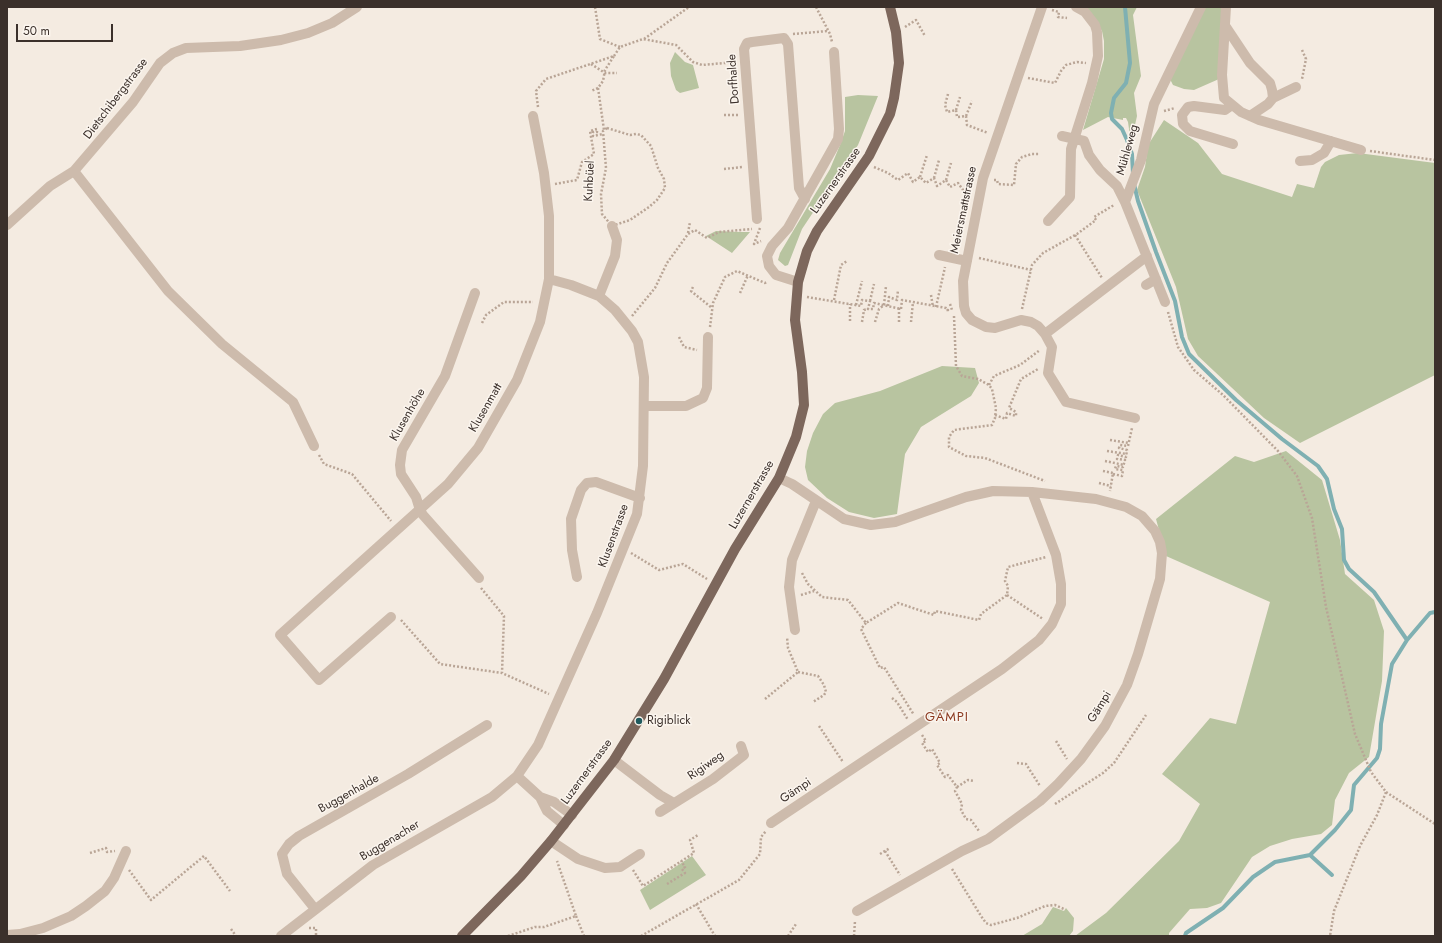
<!DOCTYPE html>
<html>
<head>
<meta charset="utf-8">
<style>
	body { margin:0 }
	#map { position:relative; width:1442px; height:943px; overflow:hidden; background:#f4ebe1; font-family:Jost,sans-serif }
	canvas { display:block }
	.frame { position:absolute; inset:0; border:8px solid #3b302b; pointer-events:none }
	.scale { position:absolute; left:16px; top:24px; width:97px; height:18px; box-sizing:border-box; border:2px solid #3b302b; border-top:0; padding-left:5px; font-size:12px; line-height:14px; white-space:nowrap; color:#3b302b; -webkit-text-stroke:3px #fbf5ee; paint-order:stroke }
</style>
</head>
<body>
<div id="map">
<canvas width="1442" height="943"></canvas>
<div class="frame"></div>
<div class="scale">50 m</div>
</div>
<script>
const ctx = document.querySelector('canvas').getContext('2d');
ctx.lineJoin = 'round';
function fill(path, color) {
  ctx.fillStyle = color;
  ctx.fill(path, 'evenodd');
}
function shape(rows) {
  const path = new Path2D();
  for (const r of rows) {
    path.moveTo(r[0], r[1]);
    for (let i = 2; i < r.length; i += 2) path.lineTo(r[i], r[i + 1]);
  }
  return path;
}
function stroke(path, color, width, dash) {
  ctx.strokeStyle = color;
  ctx.lineWidth = width;
  ctx.lineCap = dash ? 'butt' : 'round';
  ctx.setLineDash(dash || []);
  ctx.stroke(path);
}
function write(font, color, halo, rows, align = 'center') {
  ctx.font = font + ' Jost,sans-serif';
  ctx.lineWidth = 3;
  ctx.setLineDash([]);
  ctx.textBaseline = 'middle';
  ctx.strokeStyle = halo;
  ctx.fillStyle = color;
  for (const [text, x, y, turn = 0] of rows) {
    ctx.save();
    ctx.translate(x, y);
    ctx.rotate((+turn || 0) * Math.PI / 180);
    ctx.textAlign = isNaN(turn) ? turn : align;
    if (halo) ctx.strokeText(text, 0, 0);
    ctx.fillText(text, 0, 0);
    ctx.restore();
  }
}
fill(shape([
	[1085,7,1137,7,1133,15,1141,76,1134,93,1137,116,1131,143,1128,122,1126,118,1123,118,1123,120,1108,117,1083,130,1104,59,1104,41,1102,31],
	[1205,7,1222,7,1219,79,1194,90,1184,89,1173,85,1170,79],
	[675,52,685,62,693,65,699,88,680,93,676,90,671,76,670,63],
	[858,95,878,96,858,145,802,229,788,265,785,266,778,260,780,253,830,169,840,145,845,131,845,97],
	[1164,120,1198,143,1222,174,1292,197,1297,184,1314,188,1321,167,1325,162,1339,155,1358,153,1435,163,1435,375,1300,443,1264,418,1198,356,1188,339,1176,287,1137,190,1145,167,1148,145],
	[716,231,740,232,750,232,732,253,706,236],
	[942,366,975,368,979,383,971,396,921,427,905,454,897,514,874,518,849,512,827,498,808,480,805,467,807,451,813,433,823,414,835,403,880,391],
	[1286,451,1322,480,1340,540,1345,574,1374,600,1384,631,1382,681,1369,757,1349,773,1335,800,1332,825,1321,834,1292,839,1270,846,1252,857,1221,903,1207,908,1190,909,1169,933,1169,936,1075,936,1106,913,1179,841,1200,804,1162,774,1210,718,1236,724,1270,602,1166,556,1156,519,1235,456,1254,462],
	[692,856,706,875,650,910,640,890],
	[1053,907,1064,911,1066,908,1074,918,1073,931,1069,936,1022,936,1042,924]
]), '#b8c4a0');
stroke(shape([
	[1125,7,1130,63,1126,83,1114,98,1111,113,1112,119,1122,129,1127,140,1132,154,1133,174],
	[1134,184,1138,201,1156,252,1175,301,1182,337,1189,354,1236,400,1282,439,1318,466,1327,479,1334,509,1342,529,1344,560,1349,569,1374,592,1407,640],
	[1310,855,1332,875],
	[1185,936,1186,933,1223,908,1253,877,1275,862,1310,855,1335,830,1351,810,1354,785,1377,758,1380,749,1381,724,1392,664,1407,640,1430,613,1435,612]
]), '#7fb0b2', 4);
stroke(shape([
	[595,7,600,39,620,47],
	[816,7,830,34,832,42],
	[1052,10,1059,12,1058,17,1067,18],
	[905,27,916,20,925,36],
	[793,34,828,31],
	[644,39,689,7],
	[1302,50,1306,59,1302,79],
	[614,56,620,47,643,39,676,45,693,62,702,65,736,62],
	[591,64,605,73,617,73],
	[1028,78,1055,83,1061,71,1066,65,1077,62,1086,63],
	[598,88,604,130],
	[948,94,945,105,947,112,956,110,957,117,966,116,967,125,988,133],
	[538,107,536,91,546,79,614,56,605,70,603,81,598,88,591,91],
	[956,110,960,97],
	[1164,111,1175,108],
	[724,115,739,115],
	[966,116,972,101],
	[607,128,630,135,636,134,641,135,651,146,658,168,664,179,665,188,657,200,649,207,630,220,612,226,602,214,601,194,606,168,603,131,607,128],
	[1370,151,1435,160],
	[874,167,888,173,898,180,908,173,913,182,920,177,926,183,934,178,937,186,946,180,950,187,958,183,966,194,968,195],
	[724,169,743,167],
	[920,177,927,155],
	[934,178,939,160],
	[946,180,951,163],
	[994,180,997,180,998,184,1014,185,1016,164,1022,157,1032,154,1039,154],
	[555,184,577,180,582,162,594,154,590,131,597,129,597,132,593,132,593,136,603,134],
	[760,228,754,244,761,241],
	[688,233,690,222],
	[1075,235,1102,278],
	[979,258,1031,270],
	[693,287,691,291,712,308],
	[740,293,748,275],
	[931,295,933,307],
	[807,297,861,306,862,300,870,301,868,309,873,309,874,303,901,309,902,300,946,308,948,310,945,310],
	[834,300,841,265,847,261],
	[870,301,874,284],
	[950,304,952,310],
	[856,305,862,281],
	[888,306,889,297,897,300,898,290],
	[936,307,945,267],
	[899,308,899,322],
	[1022,309,1032,265,1043,253,1077,234,1096,220,1094,217,1114,205],
	[1168,312,1178,347,1194,370,1223,395,1278,451,1297,476,1312,518,1326,607,1355,734,1371,772,1386,792,1377,815,1360,846,1334,911,1330,936],
	[632,316,655,288,667,263,688,234,695,230,707,238,719,232,752,229],
	[954,316,956,366,962,376,978,379,989,385,992,389,996,408,995,418,992,425,954,430,949,437,949,447,966,456,985,458,1045,481],
	[850,321,850,304],
	[862,322,864,310,868,309],
	[875,322,879,309,884,305,886,286],
	[911,322,913,302],
	[482,323,486,315,504,302,533,302],
	[710,327,713,303,725,277,737,271,765,283,767,282],
	[679,337,684,347,697,350],
	[989,385,994,376,1020,365,1040,350],
	[995,415,1006,419,1007,413,1016,416,1016,412,1009,408,1021,379,1038,369],
	[1110,440,1129,443],
	[1107,451,1127,454],
	[319,455,324,464,352,474,391,521],
	[1105,461,1124,465],
	[1103,471,1113,473,1110,491],
	[1113,474,1122,476,1123,470,1115,469,1116,466,1123,467,1125,460,1117,459,1118,455,1126,457,1127,450,1119,448,1120,445,1128,446,1132,428],
	[1099,483,1111,486],
	[631,553,659,570,683,564,707,579],
	[802,573,808,584,822,597,848,600,866,623,898,603,934,615,935,611,979,620,981,614,1007,595,1008,586,1005,581,1008,567,1046,557],
	[481,588,504,616,502,673],
	[801,595,814,591],
	[1007,595,1043,619],
	[401,620,440,664,502,673,549,694],
	[866,623,861,629,880,668,884,667,914,715],
	[798,672,818,676,824,685,826,692,824,695,813,702],
	[892,698,897,702,908,720],
	[765,699,798,672,788,648,787,637],
	[819,726,843,762],
	[922,735,926,741,922,743,928,752,932,749,940,763,937,765,945,777,948,775,957,787,955,791,962,804,961,810,966,819,971,820,979,831],
	[1056,741,1067,759],
	[1017,763,1026,764,1040,786],
	[957,787,968,780,974,781],
	[1386,792,1435,824],
	[1055,804,1103,773,1114,763,1146,715],
	[885,851,900,875],
	[90,853,106,848,107,852,115,851],
	[880,854,890,848],
	[952,869,981,916,986,923,991,925,1017,918,1045,906,1055,905,1064,909],
	[129,870,151,900,204,856,230,891],
	[633,870,643,886,694,853,690,840,698,835],
	[667,884,685,873,682,869,685,867,681,861],
	[696,904,715,936],
	[576,916,584,936],
	[309,928,316,928,316,936],
	[231,929,236,936],
	[508,936,535,927,544,927,576,916,557,861],
	[641,936,739,880,760,854,761,837,766,831],
	[788,936,796,924],
	[854,936,855,921]
]), '#b9a596', 2.5, [2, 2]);
stroke(shape([
	[1042,7,983,178,963,281,964,306,966,313,972,320,986,327,995,328,1021,320,1031,322,1038,326,1045,334,1052,347,1048,373,1066,402,1135,418],
	[1226,7,1222,75,1224,98,1241,112,1259,120,1361,150],
	[1226,27,1250,63,1270,83,1272,90,1273,98,1268,104,1250,116],
	[1273,98,1296,87],
	[1232,105,1225,110,1194,106,1188,107,1182,115,1183,124,1190,131,1233,144],
	[1062,136,1084,141,1089,155,1100,170,1117,186,1125,202],
	[1300,161,1312,160,1324,153,1331,141],
	[74,171,168,291,222,344,293,402,314,446],
	[757,219,744,49,747,43,752,42,784,38,788,44,799,188,805,199],
	[1048,221,1070,197,1071,149,1092,83,1098,56,1097,32,1095,25,1085,12,1076,7],
	[7,225,50,186,74,171,133,102,160,63,173,53,186,48,240,46,281,40,308,33,332,23,357,7],
	[939,255,967,261],
	[549,279,571,285,599,296,615,310,632,331,638,342,644,377,643,466,637,514,597,613,538,745,517,776,540,797,554,802,572,815],
	[798,282,776,275,769,266,767,256,772,246,788,228,838,139,839,129,834,52],
	[1146,285,1156,279],
	[475,293,445,376,402,450,400,465,401,474,416,497,420,510,423,515,479,578],
	[599,296,615,256,617,240,612,226],
	[1165,302,1125,202,1141,160,1154,104,1201,7],
	[1045,334,1147,256],
	[644,406,686,406,703,398,707,388,708,337],
	[779,478,792,484,844,519,871,525,895,522,966,497,993,491,1032,492,1096,499,1126,507,1142,516,1155,531,1160,542,1162,553,1160,579,1138,654,1127,685,1105,726,1081,759,1058,784,1040,801,988,839,962,851,857,911],
	[577,577,572,550,571,519,581,490,587,483,596,482,640,498],
	[391,617,319,680,280,635,448,484,478,448,517,380,540,322,549,279,549,216,544,173,533,116],
	[795,630,789,587,792,560,816,501],
	[614,760,660,795,674,803],
	[540,797,547,811,564,825],
	[660,812,713,779,744,755,741,746],
	[771,823,1002,669,1039,640,1052,624,1061,604,1061,584,1056,555,1032,492],
	[551,841,578,859,605,868,620,867,640,854],
	[315,909,287,874,282,854,289,844,299,836,408,774,487,725],
	[7,935,20,934,43,928,71,916,86,906,105,891,114,878,126,851],
	[281,936,373,865,492,797,517,776]
]), '#cdbbac', 10);
stroke(shape([
	[462,936,521,876,551,841,614,760,664,679,735,549,779,478,796,437,804,405,802,372,795,320,798,282,807,251,817,231,869,156,890,114,894,98,899,63,896,32,890,7]
]), '#7d675c', 10);
for (const [x, y, r, color] of [
	[639,721,4,"#1f5a5e"]
]) {
  const dot = new Path2D();
  dot.arc(x, y, r, 0, 2 * Math.PI);
  ctx.fillStyle = color;
  ctx.fill(dot);
  stroke(dot, '#fbf5ee', 1.5);
}
write('12px', '#3b302b', '#fbf5ee', [
	["Dorfhalde",734,79,-94],
	["Dietschibergstrasse",116,99,-53],
	["Mühleweg",1128,150,-74],
	["Kuhbüel",590,181,-87],
	["Luzernerstrasse",836,181,-55],
	["Meiersmattstrasse",964,210,-78],
	["Klusenmatt",486,408,-60],
	["Klusenhöhe",408,415,-60],
	["Luzernerstrasse",752,495,-60],
	["Klusenstrasse",614,536,-70],
	["Gämpi",1100,707,-59],
	["Rigiweg",706,766,-35],
	["Luzernerstrasse",587,772,-54],
	["Gämpi",796,791,-34],
	["Buggenhalde",349,794,-29],
	["Buggenacher",390,841,-31]
]);
write('12px', '#3b302b', '#fbf5ee', [
	["Rigiblick",647,721]
], 'left');
ctx.letterSpacing = '1px';
write('13px', '#8c3b22', '#fbf5ee', [
	["GÄMPI",947,718]
]);
ctx.letterSpacing = '0px';
</script>
</body>
</html>
